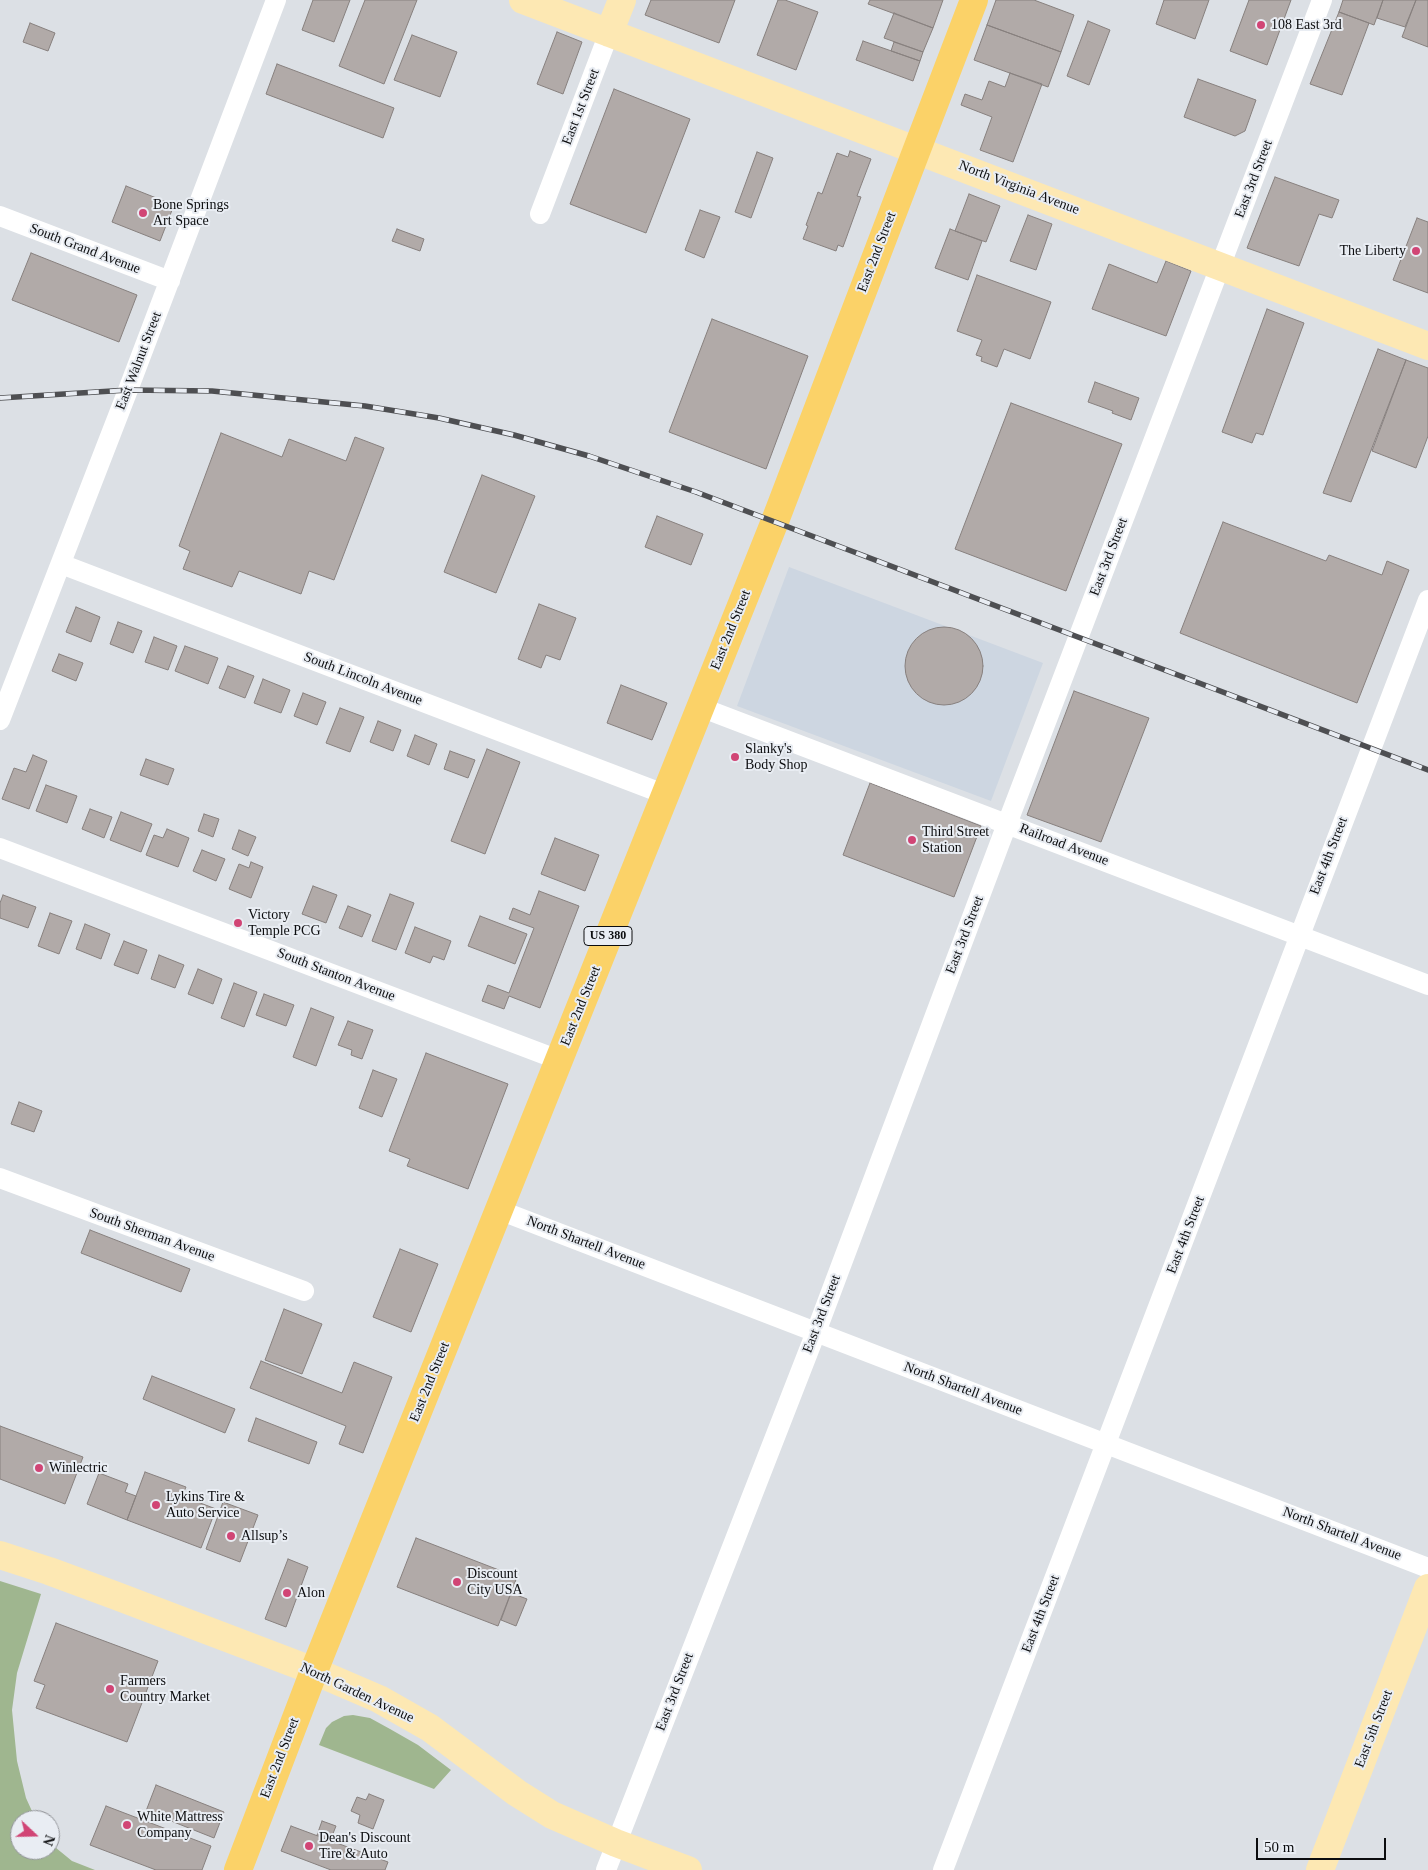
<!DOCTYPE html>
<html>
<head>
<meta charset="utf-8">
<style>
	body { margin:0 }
	#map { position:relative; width:1428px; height:1870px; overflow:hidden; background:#dce0e5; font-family:Georgia,serif }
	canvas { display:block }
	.north { position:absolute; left:10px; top:1810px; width:50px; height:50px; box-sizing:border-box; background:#e9edf3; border:1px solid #919398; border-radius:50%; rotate:111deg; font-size:14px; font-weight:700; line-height:20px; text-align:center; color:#0c0d0f }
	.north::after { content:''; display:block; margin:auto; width:18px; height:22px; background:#d14575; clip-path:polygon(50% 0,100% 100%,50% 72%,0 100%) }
	.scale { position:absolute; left:1256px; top:1838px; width:130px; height:22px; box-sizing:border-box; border:2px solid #0c0d0f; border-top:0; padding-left:6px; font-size:15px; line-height:18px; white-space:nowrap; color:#0c0d0f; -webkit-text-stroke:4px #e9edf3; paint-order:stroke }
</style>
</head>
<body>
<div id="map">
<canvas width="1428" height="1870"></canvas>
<div class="north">N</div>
<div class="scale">50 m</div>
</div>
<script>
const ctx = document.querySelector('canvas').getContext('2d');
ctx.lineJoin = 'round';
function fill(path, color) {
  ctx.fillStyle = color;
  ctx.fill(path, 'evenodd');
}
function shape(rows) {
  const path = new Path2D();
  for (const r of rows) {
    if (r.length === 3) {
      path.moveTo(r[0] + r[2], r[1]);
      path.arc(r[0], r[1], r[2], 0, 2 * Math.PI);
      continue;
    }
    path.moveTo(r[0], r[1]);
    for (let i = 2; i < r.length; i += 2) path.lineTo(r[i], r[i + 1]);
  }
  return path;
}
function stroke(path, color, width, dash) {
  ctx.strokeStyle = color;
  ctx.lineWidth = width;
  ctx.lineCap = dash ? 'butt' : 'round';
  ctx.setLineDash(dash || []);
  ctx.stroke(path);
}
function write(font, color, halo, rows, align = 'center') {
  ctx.font = font + ' Georgia,serif';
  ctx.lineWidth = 4;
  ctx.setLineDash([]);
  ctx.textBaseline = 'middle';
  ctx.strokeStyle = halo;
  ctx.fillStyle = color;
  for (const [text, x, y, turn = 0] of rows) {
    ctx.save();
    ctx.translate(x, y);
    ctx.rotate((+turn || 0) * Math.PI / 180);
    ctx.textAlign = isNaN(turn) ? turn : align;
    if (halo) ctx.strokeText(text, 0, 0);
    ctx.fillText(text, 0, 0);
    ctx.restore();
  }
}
fill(shape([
	[789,567,1043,663,991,801,737,706]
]), '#cdd6e1');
fill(shape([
	[0,1581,41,1594,17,1673,12,1710,17,1761,26,1798,36,1820,20,1820,20,1850,50,1850,50,1843,72,1861,95,1870,0,1870],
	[353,1715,370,1718,390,1729,418,1745,451,1770,434,1789,319,1745,326,1728,332,1722,344,1716]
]), '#9fb68f');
const building = shape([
	[313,0,350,0,334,42,302,30,313,0],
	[365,0,417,0,384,84,339,66,365,0],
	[651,0,735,0,719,43,645,15,651,0],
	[778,0,785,0,818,12,796,70,757,55,778,0],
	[870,0,943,0,933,28,868,4,870,0],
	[996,0,1034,0,1074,15,1061,52,987,25,996,0],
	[1164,0,1209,0,1195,39,1156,24,1164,0],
	[1249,0,1291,0,1267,65,1230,51,1249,0],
	[1343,0,1383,0,1374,25,1339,12,1343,0],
	[1383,0,1416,0,1405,27,1377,18,1383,0],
	[1416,0,1428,0,1428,47,1402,37,1416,0],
	[1339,12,1369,23,1342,95,1310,84,1339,12],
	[894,13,933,28,923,52,884,38,894,13],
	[1088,21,1110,30,1089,85,1067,76,1088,21],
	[30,23,55,33,48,51,23,42,30,23],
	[987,25,1061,52,1048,87,974,60,987,25],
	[557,32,582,42,563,94,537,84,557,32],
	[412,35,457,52,440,97,394,80,412,35],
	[863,41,920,61,913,81,856,60,863,41],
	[894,42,923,52,920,61,891,51,894,42],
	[277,64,394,108,383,138,266,94,277,64],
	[1010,73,1042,84,1013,162,980,150,992,117,961,105,965,94,982,100,989,81,1005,87,1010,73],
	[1198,79,1256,100,1245,131,1235,136,1184,117,1198,79],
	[614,89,690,119,646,233,570,204,614,89],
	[850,151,871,159,857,196,861,197,843,247,838,245,836,251,803,239,808,226,806,225,818,192,822,194,837,153,848,157,850,151],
	[757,152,773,158,751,218,735,212,757,152],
	[1275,177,1339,200,1332,218,1319,214,1299,266,1247,248,1275,177],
	[126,186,174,205,160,241,112,222,126,186],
	[969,194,1000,206,986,242,955,231,969,194],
	[700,210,720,217,704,258,685,250,700,210],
	[1028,215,1052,224,1036,270,1010,261,1028,215],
	[1417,218,1428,222,1428,293,1393,280,1417,218],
	[397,229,424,239,420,251,392,241,397,229],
	[950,229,982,241,968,280,935,268,950,229],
	[31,253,137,295,119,342,12,300,31,253],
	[1166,261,1191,271,1166,336,1092,309,1109,264,1157,283,1166,261],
	[977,275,1051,302,1030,359,1004,349,997,367,981,361,982,357,976,355,982,340,957,331,977,275],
	[1267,309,1304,323,1263,435,1256,433,1252,443,1222,432,1267,309],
	[712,319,808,356,766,469,669,432,712,319],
	[1378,349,1406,360,1351,502,1323,493,1378,349],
	[1406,360,1428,368,1428,436,1416,468,1372,451,1406,360],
	[1095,382,1139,398,1131,420,1112,413,1113,411,1088,402,1095,382],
	[1011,403,1122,444,1066,591,955,549,1011,403],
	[221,433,282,457,289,439,346,461,355,437,384,448,334,580,309,571,301,594,239,571,232,587,183,569,190,551,179,546,221,433],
	[482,475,535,496,496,593,444,572,482,475],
	[657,516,703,534,691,565,645,547,657,516],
	[1223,522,1326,561,1329,555,1382,575,1387,561,1409,570,1357,703,1180,633,1223,522],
	[539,604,576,618,560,660,546,655,541,668,518,659,539,604],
	[76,607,100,617,91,642,66,632,76,607],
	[118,622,142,631,133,653,110,644,118,622],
	[944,666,39],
	[154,637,177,646,168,670,145,662,154,637],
	[185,646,218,658,208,684,175,671,185,646],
	[59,654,83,663,76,681,52,671,59,654],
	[228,666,254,676,245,698,219,688,228,666],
	[263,679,290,690,281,713,254,703,263,679],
	[621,685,667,703,652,740,607,723,621,685],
	[1074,691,1149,718,1101,842,1027,815,1074,691],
	[303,693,326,702,317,725,294,716,303,693],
	[340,708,364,717,350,752,326,743,340,708],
	[378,721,401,730,393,751,370,742,378,721],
	[415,735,437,744,429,765,407,756,415,735],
	[487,749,520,762,485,854,451,841,487,749],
	[450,751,475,760,468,778,444,769,450,751],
	[33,755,47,761,29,809,2,799,14,768,26,772,33,755],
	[146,759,174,769,168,785,140,775,146,759],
	[870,783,981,826,954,897,843,855,870,783],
	[46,785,77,796,67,823,36,811,46,785],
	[90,809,112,817,104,838,82,829,90,809],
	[121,812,152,824,141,852,110,840,121,812],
	[204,814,219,819,213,837,198,831,204,814],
	[167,829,189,838,178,867,146,855,154,835,163,838,167,829],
	[239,830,256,837,248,856,232,849,239,830],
	[555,838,599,855,585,891,541,874,555,838],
	[202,850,225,859,216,881,193,871,202,850],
	[251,862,263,867,251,898,229,889,239,864,249,868,251,862],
	[313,886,337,895,326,923,302,914,313,886],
	[539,891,579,906,540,1008,509,996,504,1009,482,1001,488,985,509,993,534,928,509,919,513,908,530,915,539,891],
	[390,894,414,903,396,950,372,941,390,894],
	[3,895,36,907,28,928,0,918,0,903,3,895],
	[348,906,371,915,362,937,339,928,348,906],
	[50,913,72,921,59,954,38,946,50,913],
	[480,916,527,934,515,964,468,946,480,916],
	[85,924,110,934,101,959,76,949,85,924],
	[415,927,451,941,444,960,433,956,430,963,405,953,415,927],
	[124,941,147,950,138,974,114,965,124,941],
	[159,955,184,965,175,988,151,979,159,955],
	[198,969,222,979,213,1004,188,994,198,969],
	[234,983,257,992,244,1027,221,1018,234,983],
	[264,994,294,1005,286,1026,256,1015,264,994],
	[311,1008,334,1017,316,1066,293,1057,311,1008],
	[348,1021,373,1030,362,1059,351,1055,352,1050,338,1045,348,1021],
	[426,1053,508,1084,468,1189,407,1166,410,1159,389,1151,426,1053],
	[373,1070,397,1079,382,1117,359,1108,373,1070],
	[19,1102,42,1111,34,1132,11,1124,19,1102],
	[90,1230,190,1269,181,1292,81,1253,90,1230],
	[400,1249,438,1264,411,1332,373,1317,400,1249],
	[284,1309,322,1324,302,1374,265,1360,284,1309],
	[261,1361,342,1393,354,1362,392,1377,363,1453,339,1444,346,1426,250,1388,261,1361],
	[152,1376,235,1409,225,1433,143,1399,152,1376],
	[256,1418,317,1442,309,1464,248,1441,256,1418],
	[0,1426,83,1457,65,1504,0,1479,0,1426],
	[145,1472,186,1487,182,1496,216,1509,201,1548,127,1520,145,1472],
	[99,1473,128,1484,125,1492,136,1496,127,1520,87,1504,99,1473],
	[223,1502,258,1515,240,1562,206,1549,223,1502],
	[416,1538,517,1577,498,1626,397,1587,416,1538],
	[288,1559,308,1567,286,1627,265,1619,288,1559],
	[511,1593,527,1599,516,1626,501,1620,511,1593],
	[56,1623,158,1661,127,1742,36,1708,45,1685,34,1681,56,1623],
	[156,1785,224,1812,214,1838,146,1811,156,1785],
	[369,1794,384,1800,373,1829,358,1823,360,1815,351,1811,357,1797,366,1800,369,1794],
	[106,1806,211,1846,202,1870,156,1870,90,1845,106,1806],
	[322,1821,336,1826,330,1841,317,1835,322,1821],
	[291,1826,388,1862,385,1870,331,1870,281,1851,291,1826]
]);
fill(building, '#b1aaa8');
stroke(building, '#87807e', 1);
stroke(shape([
	[540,214,609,33],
	[0,216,170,281],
	[61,564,664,794],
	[700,707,1428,985],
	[0,720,128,390,276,0],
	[0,848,559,1060],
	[0,1178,304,1291],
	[499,1210,1428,1568],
	[606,1870,816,1332,1007,824,1322,0],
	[943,1870,1428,600]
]), '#fff', 20);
stroke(shape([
	[523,0,1428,346],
	[609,33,622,0],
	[0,1555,49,1571,114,1595,314,1671,379,1699,430,1728,517,1793,552,1815,616,1843,688,1870],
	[1320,1870,1428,1588]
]), '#fde8b3', 28);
stroke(shape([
	[238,1870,314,1671,775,521,974,0]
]), '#fbd268', 28);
const rail = shape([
	[0,398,128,390,212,391,365,406,439,418,514,435,589,456,696,492,1428,770]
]);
stroke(rail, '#4e4f52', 5.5);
stroke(rail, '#e9edf3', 4, [11]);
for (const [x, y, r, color] of [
	[1261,25,5,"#d14575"],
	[143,213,5,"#d14575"],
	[1416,251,5,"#d14575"],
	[735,757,5,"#d14575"],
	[912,840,5,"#d14575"],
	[238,923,5,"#d14575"],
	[39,1468,5,"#d14575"],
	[156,1505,5,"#d14575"],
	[231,1536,5,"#d14575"],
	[457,1582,5,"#d14575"],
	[287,1593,5,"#d14575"],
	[110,1689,5,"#d14575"],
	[127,1825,5,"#d14575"],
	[309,1846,5,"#d14575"]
]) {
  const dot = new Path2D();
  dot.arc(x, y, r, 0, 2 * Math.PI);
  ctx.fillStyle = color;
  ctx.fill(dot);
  stroke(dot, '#e9edf3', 2);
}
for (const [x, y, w] of [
	[608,936,48]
]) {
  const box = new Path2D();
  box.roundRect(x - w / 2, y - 9.5, w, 19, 4);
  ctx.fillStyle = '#e9edf3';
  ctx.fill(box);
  stroke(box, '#0c0d0f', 1);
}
write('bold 12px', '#0c0d0f', null, [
	["US 380",608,936]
]);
write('14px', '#0c0d0f', '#e9edf3', [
	["108 East 3rd",1271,25],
	["Bone Springs",153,205],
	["Art Space",153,221],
	["The Liberty",1406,251,"right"],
	["Slanky's",745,749],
	["Body Shop",745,765],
	["Third Street",922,832],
	["Station",922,848],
	["Victory",248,915],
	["Temple PCG",248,931],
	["Winlectric",49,1468],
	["Lykins Tire &",166,1497],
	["Auto Service",166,1513],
	["Allsup’s",241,1536],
	["Discount",467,1574],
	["City USA",467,1590],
	["Alon",297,1593],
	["Farmers",120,1681],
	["Country Market",120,1697],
	["White Mattress",137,1817],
	["Company",137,1833],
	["Dean's Discount",319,1838],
	["Tire & Auto",319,1854]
], 'left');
write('14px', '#0c0d0f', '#e9edf3', [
	["East 1st Street",581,107,-69],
	["East 3rd Street",1254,179,-69],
	["North Virginia Avenue",1019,188,21],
	["South Grand Avenue",85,249,21],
	["East 2nd Street",877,252,-69],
	["East Walnut Street",139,361,-69],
	["East 3rd Street",1109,557,-69],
	["East 2nd Street",731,630,-68],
	["South Lincoln Avenue",363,679,21],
	["Railroad Avenue",1064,845,21],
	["East 4th Street",1329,856,-69],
	["East 3rd Street",965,935,-69],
	["South Stanton Avenue",336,975,21],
	["East 2nd Street",581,1006,-68],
	["South Sherman Avenue",152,1235,20],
	["East 4th Street",1186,1235,-69],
	["North Shartell Avenue",586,1243,21],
	["East 3rd Street",822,1314,-69],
	["East 2nd Street",430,1382,-68],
	["North Shartell Avenue",963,1389,21],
	["North Shartell Avenue",1342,1534,21],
	["East 4th Street",1041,1614,-69],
	["East 3rd Street",675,1692,-69],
	["North Garden Avenue",357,1693,25],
	["East 5th Street",1374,1729,-69],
	["East 2nd Street",280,1758,-69]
]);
</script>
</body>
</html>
